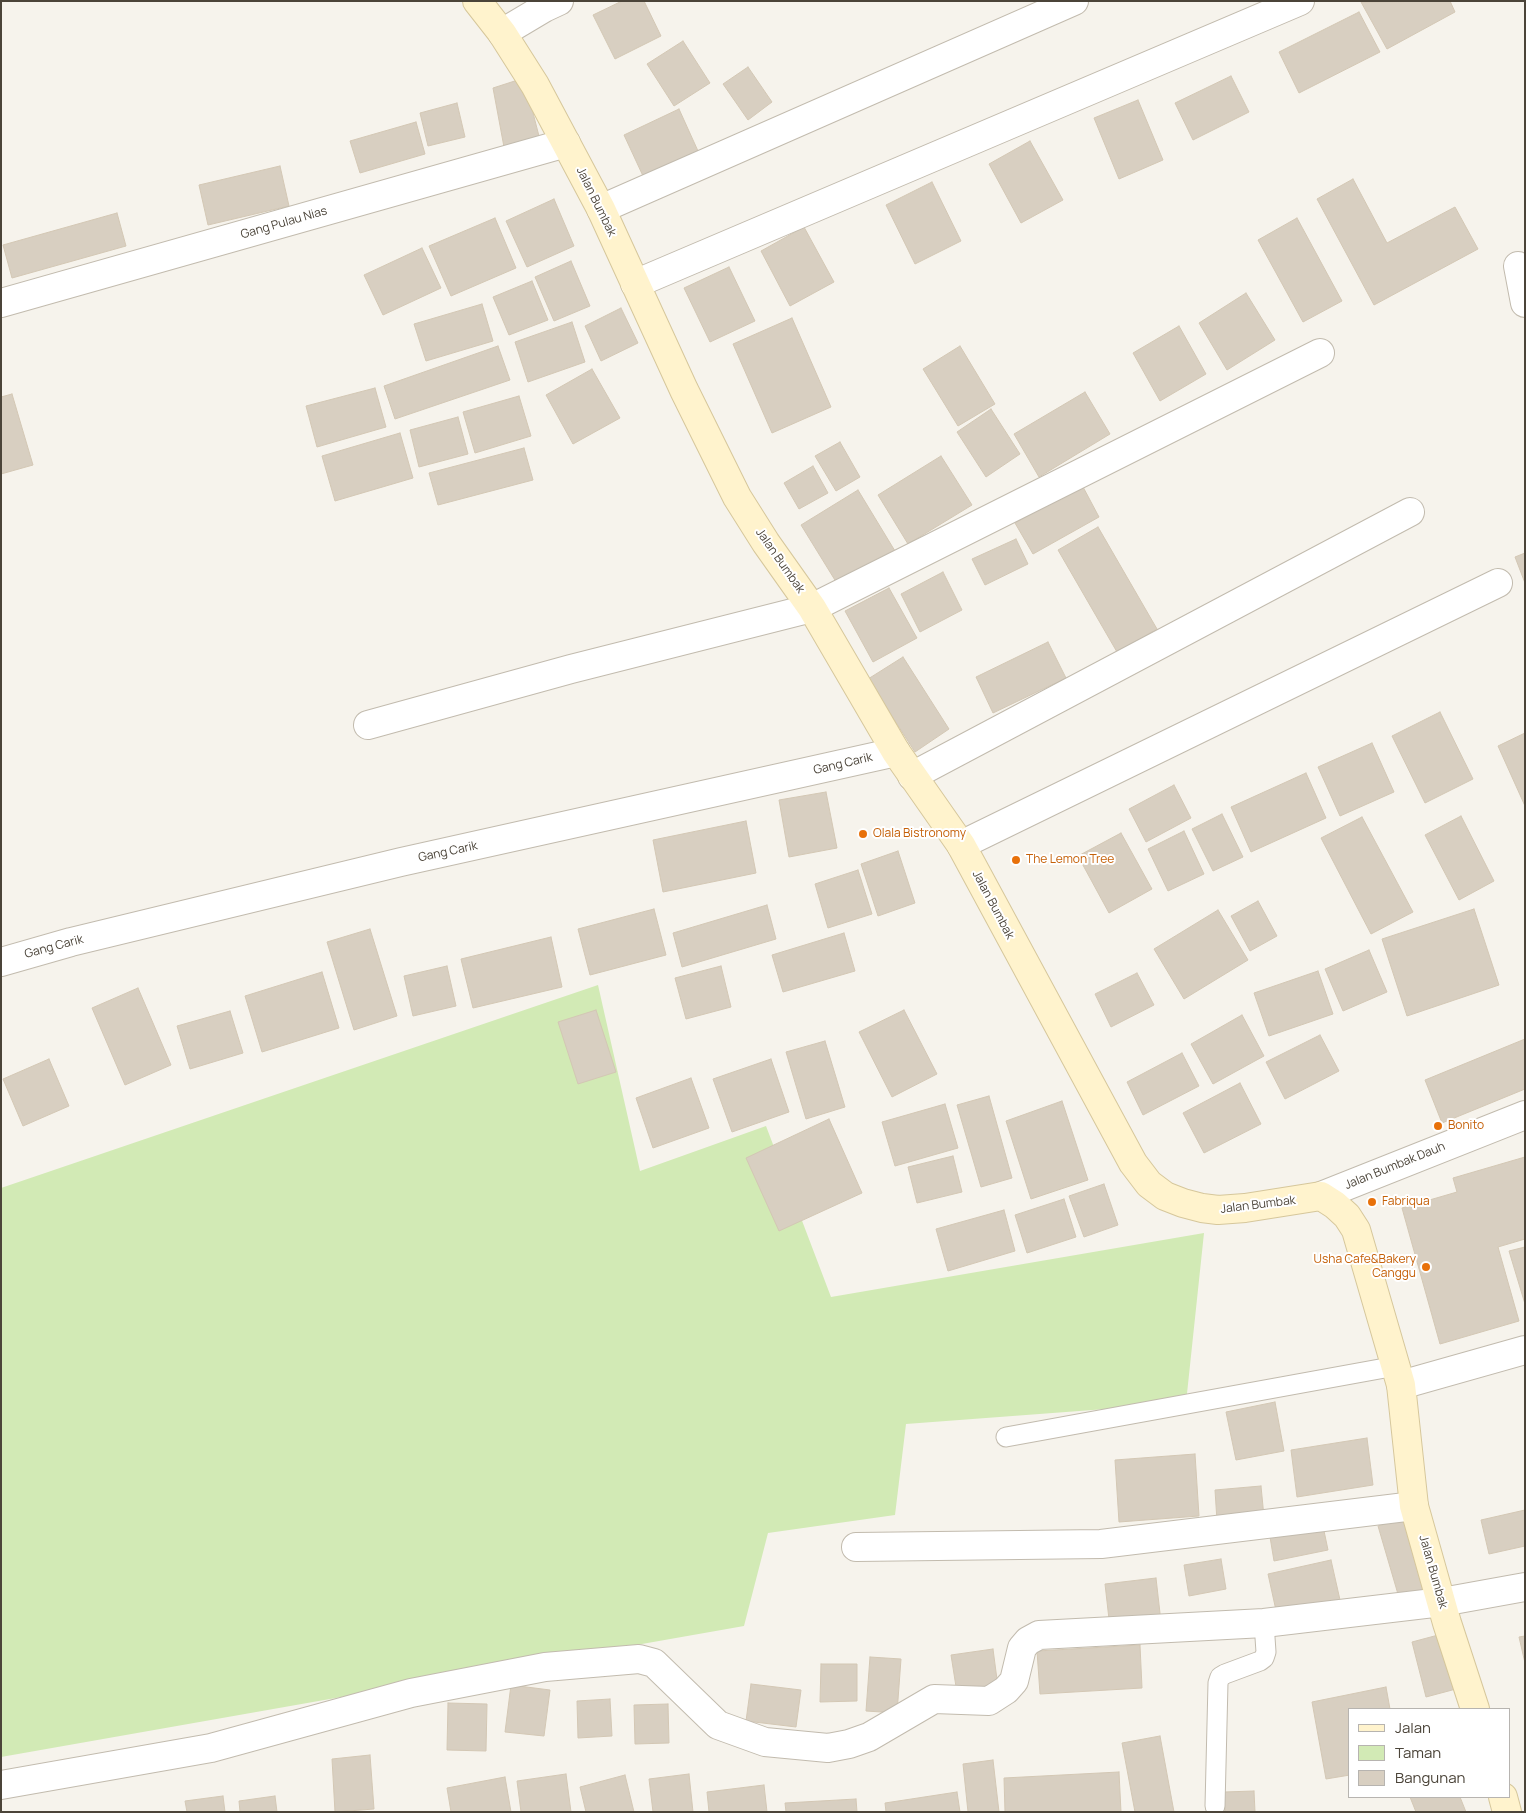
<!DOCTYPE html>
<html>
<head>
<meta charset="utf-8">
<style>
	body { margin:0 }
	#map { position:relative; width:1526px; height:1813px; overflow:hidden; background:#f6f3ec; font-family:Manrope,sans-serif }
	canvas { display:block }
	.frame { position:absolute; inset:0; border:2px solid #4b4439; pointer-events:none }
	.legend { position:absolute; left:1348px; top:1708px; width:162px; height:90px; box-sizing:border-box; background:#fff; border:1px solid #b7b4b0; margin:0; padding:6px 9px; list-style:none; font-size:15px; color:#4b4439 }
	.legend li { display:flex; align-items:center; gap:10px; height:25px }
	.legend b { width:25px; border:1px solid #b7b4b0 }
</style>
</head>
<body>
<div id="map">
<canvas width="1526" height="1813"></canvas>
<div class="frame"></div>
<ul class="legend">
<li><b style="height:6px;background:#fff3cd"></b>Jalan</li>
<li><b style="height:14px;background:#d2eab5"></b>Taman</li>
<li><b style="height:14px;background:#d8cfc1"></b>Bangunan</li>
</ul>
</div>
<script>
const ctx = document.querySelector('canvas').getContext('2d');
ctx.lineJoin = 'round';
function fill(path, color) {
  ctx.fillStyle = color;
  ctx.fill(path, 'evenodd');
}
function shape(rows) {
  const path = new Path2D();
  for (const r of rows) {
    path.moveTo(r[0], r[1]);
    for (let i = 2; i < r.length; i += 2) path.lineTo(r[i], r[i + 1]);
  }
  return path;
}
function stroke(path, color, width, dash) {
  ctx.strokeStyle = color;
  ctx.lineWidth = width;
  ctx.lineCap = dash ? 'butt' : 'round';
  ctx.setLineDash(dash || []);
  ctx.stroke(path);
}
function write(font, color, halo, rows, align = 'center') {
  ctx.font = font + ' Manrope,sans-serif';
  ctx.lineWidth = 4;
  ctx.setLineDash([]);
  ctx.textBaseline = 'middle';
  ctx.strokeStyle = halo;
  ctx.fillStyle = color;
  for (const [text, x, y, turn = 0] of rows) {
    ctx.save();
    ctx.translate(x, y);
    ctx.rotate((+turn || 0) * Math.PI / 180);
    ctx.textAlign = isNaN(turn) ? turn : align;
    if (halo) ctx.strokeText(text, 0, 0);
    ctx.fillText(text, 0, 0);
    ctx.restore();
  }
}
fill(shape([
	[598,985,640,1171,766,1126,831,1297,1204,1233,1186,1403,906,1424,895,1515,768,1533,744,1626,1,1757,1,1188]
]), '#d2eab5');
const building = shape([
	[622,1,644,1,661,36,615,59,593,15,622,1],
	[1450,1,1455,12,1387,49,1361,2,1450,1],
	[1359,12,1380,52,1299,93,1279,52,1359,12],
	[683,41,710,83,674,106,647,64,683,41],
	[748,67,772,102,748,120,723,84,748,67],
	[1231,76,1249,112,1193,140,1175,103,1231,76],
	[524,78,540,140,504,147,493,88,524,78],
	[1138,100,1163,160,1119,179,1094,118,1138,100],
	[457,103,465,137,428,146,420,113,457,103],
	[679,109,698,151,643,176,624,135,679,109],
	[416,122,425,154,360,173,350,141,416,122],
	[1030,141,1063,200,1021,223,989,164,1030,141],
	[280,166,289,206,208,225,199,185,280,166],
	[1353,179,1387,243,1455,207,1478,249,1374,305,1317,199,1353,179],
	[932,182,961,241,915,264,886,205,932,182],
	[554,199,574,246,527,267,506,221,554,199],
	[117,213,126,246,12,278,3,245,117,213],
	[495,218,516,268,451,296,429,246,495,218],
	[1297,218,1342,301,1303,322,1258,240,1297,218],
	[804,227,834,282,790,306,761,251,804,227],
	[422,248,441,288,383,315,364,275,422,248],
	[571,261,590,306,554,321,535,277,571,261],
	[729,267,755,321,710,342,684,288,729,267],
	[532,281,548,320,509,335,493,297,532,281],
	[1246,293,1275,340,1227,370,1199,323,1246,293],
	[482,304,493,341,426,361,414,324,482,304],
	[621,308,638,343,601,361,585,326,621,308],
	[792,318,831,407,772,433,733,344,792,318],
	[572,322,585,362,528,382,515,342,572,322],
	[1179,326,1206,374,1160,401,1133,353,1179,326],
	[498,346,510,380,395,419,384,386,498,346],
	[960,346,995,404,958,426,923,369,960,346],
	[592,369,620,418,573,444,546,395,592,369],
	[375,388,386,427,317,447,306,406,375,388],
	[1085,392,1110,434,1039,477,1014,434,1085,392],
	[12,394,33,465,1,474,1,397,12,394],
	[519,396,531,436,475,453,463,412,519,396],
	[991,409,1020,454,986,477,957,432,991,409],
	[458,417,468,454,419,467,410,430,458,417],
	[400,433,413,478,335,501,322,456,400,433],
	[840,442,860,477,836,491,815,456,840,442],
	[524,448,533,480,438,505,429,473,524,448],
	[941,456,972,505,908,544,878,495,941,456],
	[813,466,828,493,799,509,784,483,813,466],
	[1082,485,1099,517,1033,554,1015,523,1082,485],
	[858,490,895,551,838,585,801,525,858,490],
	[1098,527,1157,629,1117,652,1058,550,1098,527],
	[1016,539,1028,564,985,585,972,559,1016,539],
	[1525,553,1525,583,1515,557,1525,553],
	[943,572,962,610,920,632,901,594,943,572],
	[889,588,917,638,873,662,845,611,889,588],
	[1048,642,1066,678,993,713,976,677,1048,642],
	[903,657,949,729,915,752,868,679,903,657],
	[1440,712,1473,779,1425,803,1392,736,1440,712],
	[1525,733,1525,806,1498,746,1525,733],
	[1372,743,1394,792,1340,816,1318,767,1372,743],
	[1306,773,1326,818,1251,852,1231,807,1306,773],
	[1174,785,1191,818,1146,842,1129,809,1174,785],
	[826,792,837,848,789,857,779,800,826,792],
	[1222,814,1243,857,1213,871,1192,829,1222,814],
	[1461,816,1494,881,1459,900,1425,835,1461,816],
	[1362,817,1413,912,1371,934,1321,838,1362,817],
	[746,821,756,873,663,892,653,840,746,821],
	[1184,831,1204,874,1168,891,1148,849,1184,831],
	[1121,833,1152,889,1109,913,1078,856,1121,833],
	[898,851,915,903,878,916,861,864,898,851],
	[858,870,872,914,828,928,815,884,858,870],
	[1258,901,1277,936,1250,951,1231,916,1258,901],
	[767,905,776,939,682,967,673,933,767,905],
	[654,909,666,955,590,975,578,929,654,909],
	[1474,909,1499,985,1407,1016,1382,939,1474,909],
	[1218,910,1248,960,1184,999,1154,949,1218,910],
	[370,929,397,1016,354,1030,327,942,370,929],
	[844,933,855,971,783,992,772,955,844,933],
	[551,937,562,987,473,1008,461,959,551,937],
	[1369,950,1387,992,1343,1011,1325,969,1369,950],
	[447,966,456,1006,413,1016,404,976,447,966],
	[721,966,731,1007,686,1019,675,978,721,966],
	[1318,971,1333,1014,1269,1036,1254,993,1318,971],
	[322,972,339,1028,262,1052,245,996,322,972],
	[1137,973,1154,1005,1111,1027,1095,994,1137,973],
	[138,988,171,1065,125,1085,92,1008,138,988],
	[596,1010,616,1072,578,1084,558,1022,596,1010],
	[904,1010,937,1074,892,1097,859,1032,904,1010],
	[230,1011,243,1053,190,1069,177,1026,230,1011],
	[1242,1015,1264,1056,1213,1084,1191,1044,1242,1015],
	[1320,1035,1339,1071,1285,1099,1266,1062,1320,1035],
	[1525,1039,1525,1089,1442,1123,1425,1080,1525,1039],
	[825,1041,845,1107,806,1119,786,1052,825,1041],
	[1182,1053,1199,1086,1143,1115,1127,1082,1182,1053],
	[49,1059,69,1106,23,1126,3,1079,49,1059],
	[771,1059,789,1112,732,1132,713,1079,771,1059],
	[691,1078,709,1128,653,1148,636,1098,691,1078],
	[1240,1083,1261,1124,1204,1153,1183,1113,1240,1083],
	[989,1096,1012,1178,981,1187,957,1105,989,1096],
	[1062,1101,1088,1180,1031,1199,1006,1121,1062,1101],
	[945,1104,958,1148,895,1166,882,1122,945,1104],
	[829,1119,862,1193,779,1231,746,1158,829,1119],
	[953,1156,962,1192,917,1203,908,1167,953,1156],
	[1525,1157,1525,1239,1498,1247,1519,1321,1440,1344,1402,1208,1457,1192,1453,1178,1525,1157],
	[1104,1184,1118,1225,1084,1237,1069,1196,1104,1184],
	[1064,1199,1076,1237,1027,1253,1015,1215,1064,1199],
	[1004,1210,1015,1251,948,1271,936,1229,1004,1210],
	[1525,1247,1525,1304,1509,1251,1525,1247],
	[1275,1402,1284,1451,1236,1460,1226,1412,1275,1402],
	[1367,1438,1373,1485,1297,1497,1291,1450,1367,1438],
	[1195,1454,1199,1516,1119,1522,1115,1460,1195,1454],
	[1261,1486,1264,1517,1217,1521,1215,1490,1261,1486],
	[1525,1510,1525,1546,1489,1554,1481,1520,1525,1510],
	[1406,1518,1428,1593,1400,1601,1378,1526,1406,1518],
	[1323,1526,1328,1550,1274,1561,1270,1537,1323,1526],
	[1221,1559,1226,1589,1189,1596,1184,1565,1221,1559],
	[1331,1560,1340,1600,1277,1615,1268,1574,1331,1560],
	[1156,1578,1161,1622,1110,1628,1105,1584,1156,1578],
	[1442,1634,1456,1689,1426,1697,1412,1642,1442,1634],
	[1525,1636,1525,1663,1519,1637,1525,1636],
	[1140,1645,1142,1688,1040,1694,1037,1651,1140,1645],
	[993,1649,998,1687,957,1693,951,1655,993,1649],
	[870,1657,901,1659,897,1713,866,1711,870,1657],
	[821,1664,857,1664,857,1701,820,1702,821,1664],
	[751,1684,801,1690,796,1727,746,1721,751,1684],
	[511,1685,550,1690,544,1736,505,1732,511,1685],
	[1386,1687,1390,1709,1350,1709,1350,1775,1326,1779,1312,1702,1386,1687],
	[610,1699,612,1736,578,1738,577,1701,610,1699],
	[448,1703,487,1704,486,1751,447,1750,448,1703],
	[668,1704,669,1743,635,1744,634,1705,668,1704],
	[1160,1736,1174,1812,1135,1812,1122,1743,1160,1736],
	[370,1755,374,1809,335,1812,332,1759,370,1755],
	[993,1760,999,1812,968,1812,963,1764,993,1760],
	[1119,1772,1121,1812,1005,1812,1004,1778,1119,1772],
	[566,1774,571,1812,521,1812,517,1781,566,1774],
	[689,1774,693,1812,653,1812,649,1779,689,1774],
	[625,1775,634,1812,586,1812,580,1787,625,1775],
	[505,1777,511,1812,451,1812,447,1788,505,1777],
	[764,1785,767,1812,709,1812,707,1792,764,1785],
	[1254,1791,1255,1812,1225,1812,1224,1792,1254,1791],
	[957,1792,960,1812,886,1812,885,1803,957,1792],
	[223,1796,225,1812,187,1812,185,1801,223,1796],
	[275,1796,277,1812,240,1812,239,1801,275,1796],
	[1410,1797,1460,1797,1466,1812,1416,1812,1410,1797],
	[856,1799,857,1812,786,1812,785,1803,856,1799]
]);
fill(building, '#d8cfc1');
stroke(building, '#d3c7b4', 1);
const lane = shape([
	[1006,1437,1396,1366],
	[1215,1806,1218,1683,1220,1677,1225,1674,1260,1661,1264,1658,1266,1652,1264,1623]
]);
const street = shape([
	[502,33,544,8,559,1],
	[601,209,1074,1],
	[1518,266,1525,303],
	[635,284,1300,1],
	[1,303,566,143],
	[368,725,571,669,812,608,1320,353],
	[912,776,1410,512],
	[961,845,1498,583],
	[1,962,71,942,401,862,896,752],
	[1321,1196,1525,1115],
	[1401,1385,1525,1350],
	[856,1547,1101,1544,1414,1506],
	[1,1785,211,1748,411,1693,545,1667,639,1659,654,1663,718,1725,765,1742,828,1748,849,1744,869,1737,934,1699,989,1701,1006,1690,1014,1681,1022,1648,1028,1641,1039,1635,1264,1623,1442,1602,1525,1587]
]);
const secondary = shape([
	[477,1,502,33,535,85,601,209,684,390,737,497,766,543,812,608,896,752,961,845,1133,1163,1149,1184,1165,1196,1183,1203,1202,1208,1218,1210,1245,1208,1321,1196,1335,1205,1347,1216,1356,1230,1401,1385,1414,1506,1447,1623,1475,1709],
	[1503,1797,1507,1812]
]);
stroke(lane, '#c2bbae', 21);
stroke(street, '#c2bbae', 30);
stroke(secondary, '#d6c79b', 30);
stroke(lane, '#fff', 19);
stroke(street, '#fff', 28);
stroke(secondary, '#fff3cd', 28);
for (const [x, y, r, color] of [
	[863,834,5,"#e8710a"],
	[1016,860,5,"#e8710a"],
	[1438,1126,5,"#e8710a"],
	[1372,1202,5,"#e8710a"],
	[1426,1267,5,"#e8710a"]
]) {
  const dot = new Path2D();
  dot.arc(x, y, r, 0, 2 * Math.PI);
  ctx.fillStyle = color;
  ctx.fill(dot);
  stroke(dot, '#fff', 2);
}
write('12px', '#4b4439', '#fff', [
	["Jalan Bumbak",596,202,64],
	["Gang Pulau Nias",284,223,-16],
	["Jalan Bumbak",780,561,55],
	["Gang Carik",843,764,-13],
	["Gang Carik",448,852,-12],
	["Jalan Bumbak",993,905,62],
	["Gang Carik",54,947,-15],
	["Jalan Bumbak Dauh",1395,1166,-22],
	["Jalan Bumbak",1258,1205,-7],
	["Jalan Bumbak",1433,1572,74]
]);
write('12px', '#c56008', '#fff', [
	["Olala Bistronomy",873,834],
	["The Lemon Tree",1026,860],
	["Bonito",1448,1126],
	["Fabriqua",1382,1202],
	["Usha Cafe&Bakery",1416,1260,"right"],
	["Canggu",1416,1274,"right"]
], 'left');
</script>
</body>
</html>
